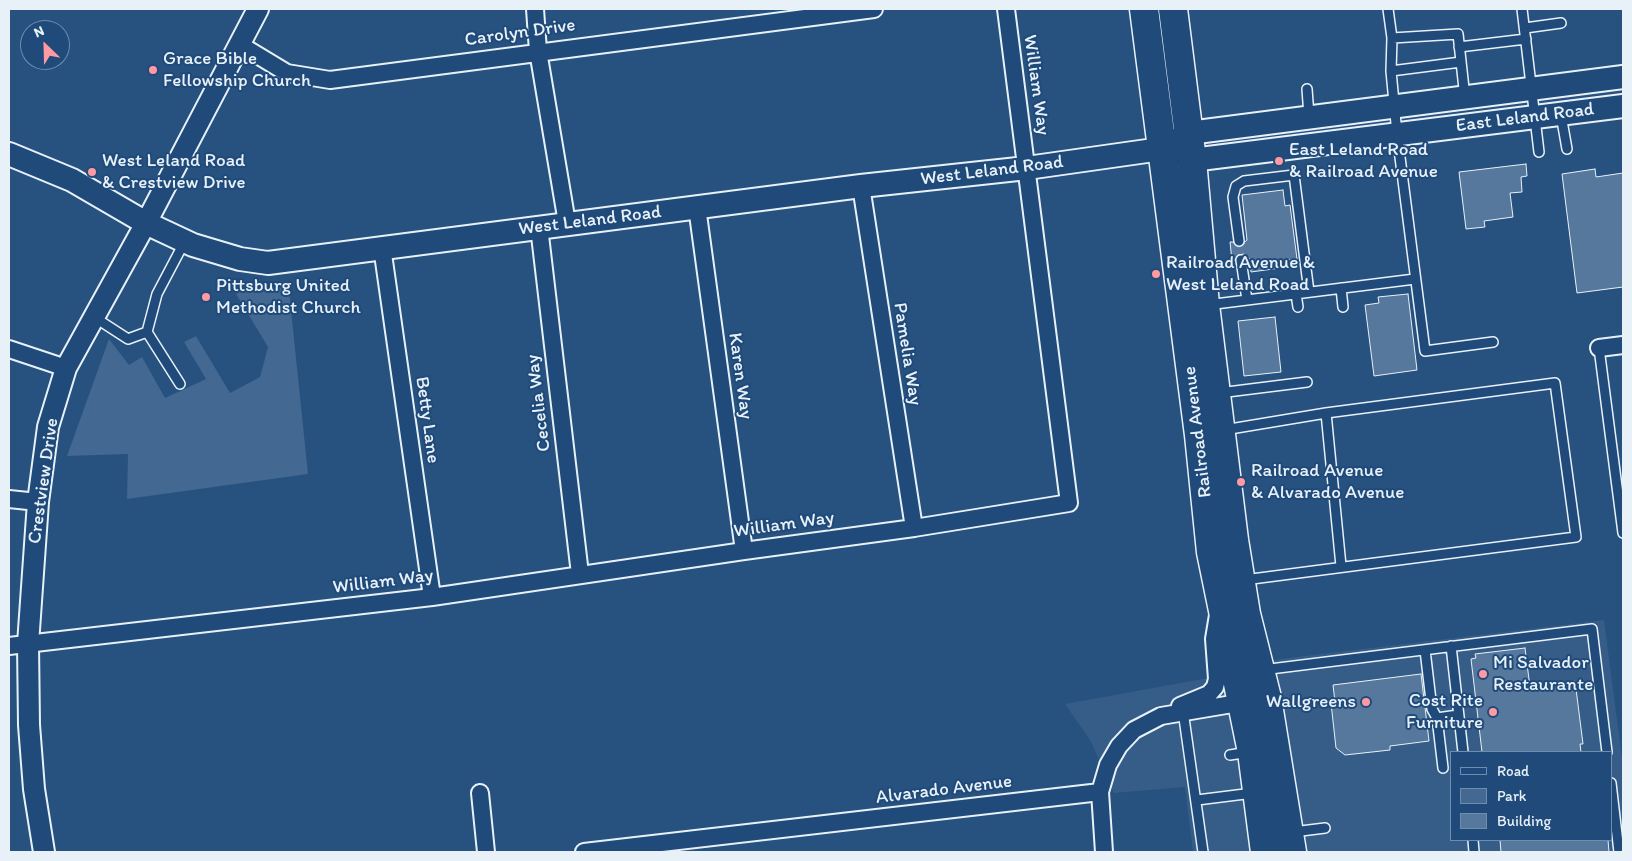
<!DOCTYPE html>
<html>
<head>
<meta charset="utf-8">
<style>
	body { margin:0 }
	#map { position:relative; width:1632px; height:861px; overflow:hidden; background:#27517f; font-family:Itim,sans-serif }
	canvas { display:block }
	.frame { position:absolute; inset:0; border:10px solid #e8f1f8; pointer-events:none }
	.legend { position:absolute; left:1450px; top:751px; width:162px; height:90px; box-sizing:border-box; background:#1f4a7a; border:1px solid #6f8dac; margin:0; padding:6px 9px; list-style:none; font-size:15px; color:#e8f1f8 }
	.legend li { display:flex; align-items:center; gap:10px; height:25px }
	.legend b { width:25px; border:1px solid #6f8dac }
	.north { position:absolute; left:20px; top:20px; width:50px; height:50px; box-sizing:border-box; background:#1f4a7a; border:1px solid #6f8dac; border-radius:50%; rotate:336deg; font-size:14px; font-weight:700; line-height:20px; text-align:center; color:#e8f1f8 }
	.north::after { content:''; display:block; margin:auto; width:18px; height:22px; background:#ff9aa2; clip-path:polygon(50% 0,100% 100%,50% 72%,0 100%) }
</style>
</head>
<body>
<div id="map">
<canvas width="1632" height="861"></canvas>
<div class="frame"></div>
<ul class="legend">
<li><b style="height:6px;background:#1f4a7a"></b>Road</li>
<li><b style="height:14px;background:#436891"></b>Park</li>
<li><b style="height:14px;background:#57789d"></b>Building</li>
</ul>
<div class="north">N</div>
</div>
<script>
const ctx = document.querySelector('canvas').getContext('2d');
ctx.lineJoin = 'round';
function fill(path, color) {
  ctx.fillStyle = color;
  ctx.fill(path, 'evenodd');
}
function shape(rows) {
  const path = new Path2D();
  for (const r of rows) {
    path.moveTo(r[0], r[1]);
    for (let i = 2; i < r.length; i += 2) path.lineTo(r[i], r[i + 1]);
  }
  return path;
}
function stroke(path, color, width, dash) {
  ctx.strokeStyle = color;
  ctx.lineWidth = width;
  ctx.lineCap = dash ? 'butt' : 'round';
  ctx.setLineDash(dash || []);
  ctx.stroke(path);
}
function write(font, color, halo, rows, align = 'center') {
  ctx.font = font + ' Itim,sans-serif';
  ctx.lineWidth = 4;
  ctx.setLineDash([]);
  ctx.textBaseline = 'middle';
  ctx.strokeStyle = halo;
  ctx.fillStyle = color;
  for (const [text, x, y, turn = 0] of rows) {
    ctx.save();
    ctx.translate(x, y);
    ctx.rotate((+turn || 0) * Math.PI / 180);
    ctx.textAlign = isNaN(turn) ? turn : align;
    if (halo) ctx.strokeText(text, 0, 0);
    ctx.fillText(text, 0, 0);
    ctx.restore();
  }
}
fill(shape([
	[1604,620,1623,766,1623,852,1193,852,1185,787,1114,793,1090,740,1065,704,1208,678,1280,659],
	[1451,752,1611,752,1611,840,1451,840]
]), '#355d88');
fill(shape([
	[288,281,308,474,127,499,128,454,67,456,109,339,129,365,142,357,165,398,206,379,184,342,196,336,230,393,260,377,268,347,236,294,250,284]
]), '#436891');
const building = shape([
	[1526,164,1527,176,1521,177,1522,192,1510,193,1513,217,1484,221,1485,227,1466,229,1459,172,1526,164],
	[1595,169,1596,177,1623,173,1623,287,1577,293,1562,174,1595,169],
	[1283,190,1285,206,1290,205,1297,259,1279,261,1280,268,1251,272,1250,259,1244,254,1238,255,1235,260,1232,261,1230,242,1233,242,1239,247,1247,240,1242,195,1283,190],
	[1408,294,1417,370,1374,376,1365,305,1379,303,1378,297,1408,294],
	[1275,317,1281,372,1244,376,1238,321,1275,317],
	[1525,648,1530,687,1575,681,1583,744,1580,744,1581,752,1482,752,1471,659,1476,658,1475,654,1525,648],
	[1421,674,1429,741,1390,746,1390,750,1345,755,1336,748,1331,703,1335,702,1333,685,1421,674],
	[1500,840,1608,840,1609,852,1501,852,1500,840]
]);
fill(building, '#57789d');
stroke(building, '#e8f1f8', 1);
const service = shape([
	[1388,9,1392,38],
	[1522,9,1539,152],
	[1525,28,1561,23],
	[1459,47,1526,39],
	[1391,71,1461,62],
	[1307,89,1309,116],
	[1465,98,1458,34,1392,38,1391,71,1397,134,1425,351,1493,342],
	[1561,115,1567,149],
	[1239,241,1233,197,1236,186,1244,181,1294,175,1309,292],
	[1241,260,1247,300],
	[1341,288,1343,307],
	[1296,294,1298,307],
	[1207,305,1415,279],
	[94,317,128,339,147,332,157,294,185,241],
	[147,332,180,384],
	[1599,348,1623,533],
	[1219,393,1307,382],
	[1326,413,1341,566],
	[1224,430,1326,413,1555,383,1576,537,1244,580],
	[1451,646,1463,752],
	[1425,650,1432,709,1437,718],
	[1262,670,1592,629,1607,752],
	[1183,711,1203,852],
	[1230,755,1249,752],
	[1443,768,1437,718,1458,715],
	[1611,783,1619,852],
	[1197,800,1253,793],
	[1293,832,1325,828],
	[1473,840,1474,852]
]);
const minor = shape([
	[535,9,538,51,567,223],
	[239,44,287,73,330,80,874,9],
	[861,186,914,528],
	[697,207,744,551],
	[539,227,580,574],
	[382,247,432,597],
	[1599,348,1623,345],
	[9,349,66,368],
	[9,499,38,502],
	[9,646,432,597,744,551,914,528,1069,503,1006,9],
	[1180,706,1209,694,1215,687,1217,679,1214,639,1218,615],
	[1100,792,1104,852],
	[480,793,486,852],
	[584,852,1100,792,1108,765,1119,746,1134,730,1161,716,1250,701]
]);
const tertiary = shape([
	[44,852,34,789,29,725,28,644,38,502,48,427,66,368,146,223,258,9]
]);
const secondary = shape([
	[9,154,72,180,146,223,193,245,240,259,268,263,861,186,1027,168,1161,149,1189,133,1623,77],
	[1177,154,1192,160,1623,106]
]);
const trunk = shape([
	[1144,9,1199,435,1211,552,1252,752,1265,852],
	[1173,9,1192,160,1205,305,1234,540,1246,614,1267,698,1292,852]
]);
stroke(service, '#e8f1f8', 12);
stroke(minor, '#e8f1f8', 20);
stroke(tertiary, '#e8f1f8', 24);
stroke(secondary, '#e8f1f8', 26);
stroke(trunk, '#e8f1f8', 31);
stroke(service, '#1f4a7a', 9);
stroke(minor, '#1f4a7a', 16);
stroke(tertiary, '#1f4a7a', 20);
stroke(secondary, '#1f4a7a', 22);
stroke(trunk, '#1f4a7a', 28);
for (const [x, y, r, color] of [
	[153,70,5,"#ff9aa2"],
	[1279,161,5,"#ff9aa2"],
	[92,172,5,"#ff9aa2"],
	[1156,274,5,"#ff9aa2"],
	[206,297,5,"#ff9aa2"],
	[1241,482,5,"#ff9aa2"],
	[1483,674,5,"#ff9aa2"],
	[1366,702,5,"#ff9aa2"],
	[1493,712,5,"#ff9aa2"]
]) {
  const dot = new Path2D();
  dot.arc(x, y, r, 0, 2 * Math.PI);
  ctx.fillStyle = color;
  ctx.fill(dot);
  stroke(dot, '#1f4a7a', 2);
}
write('19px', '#e8f1f8', '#1f4a7a', [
	["Carolyn Drive",520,33,-8],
	["William Way",1036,85,82],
	["East Leland Road",1525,118,-7],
	["West Leland Road",992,171,-7],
	["West Leland Road",590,221,-7],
	["Pamelia Way",907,354,81],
	["Karen Way",740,376,82],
	["Cecelia Way",539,403,-97],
	["Betty Lane",427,420,82],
	["Railroad Avenue",1198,432,-97],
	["Crestview Drive",44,481,-82],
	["William Way",784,525,-8],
	["William Way",383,582,-7],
	["Alvarado Avenue",944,790,-7]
]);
write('19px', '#e8f1f8', '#1f4a7a', [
	["Grace Bible",163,59],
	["Fellowship Church",163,81],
	["East Leland Road",1289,150],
	["& Railroad Avenue",1289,172],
	["West Leland Road",102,161],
	["& Crestview Drive",102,183],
	["Railroad Avenue &",1166,263],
	["West Leland Road",1166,285],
	["Pittsburg United",216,286],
	["Methodist Church",216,308],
	["Railroad Avenue",1251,471],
	["& Alvarado Avenue",1251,493],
	["Mi Salvador",1493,663],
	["Restaurante",1493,685],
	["Cost Rite",1483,701,"right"],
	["Furniture",1483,723,"right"],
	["Wallgreens",1356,702,"right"]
], 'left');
</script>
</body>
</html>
